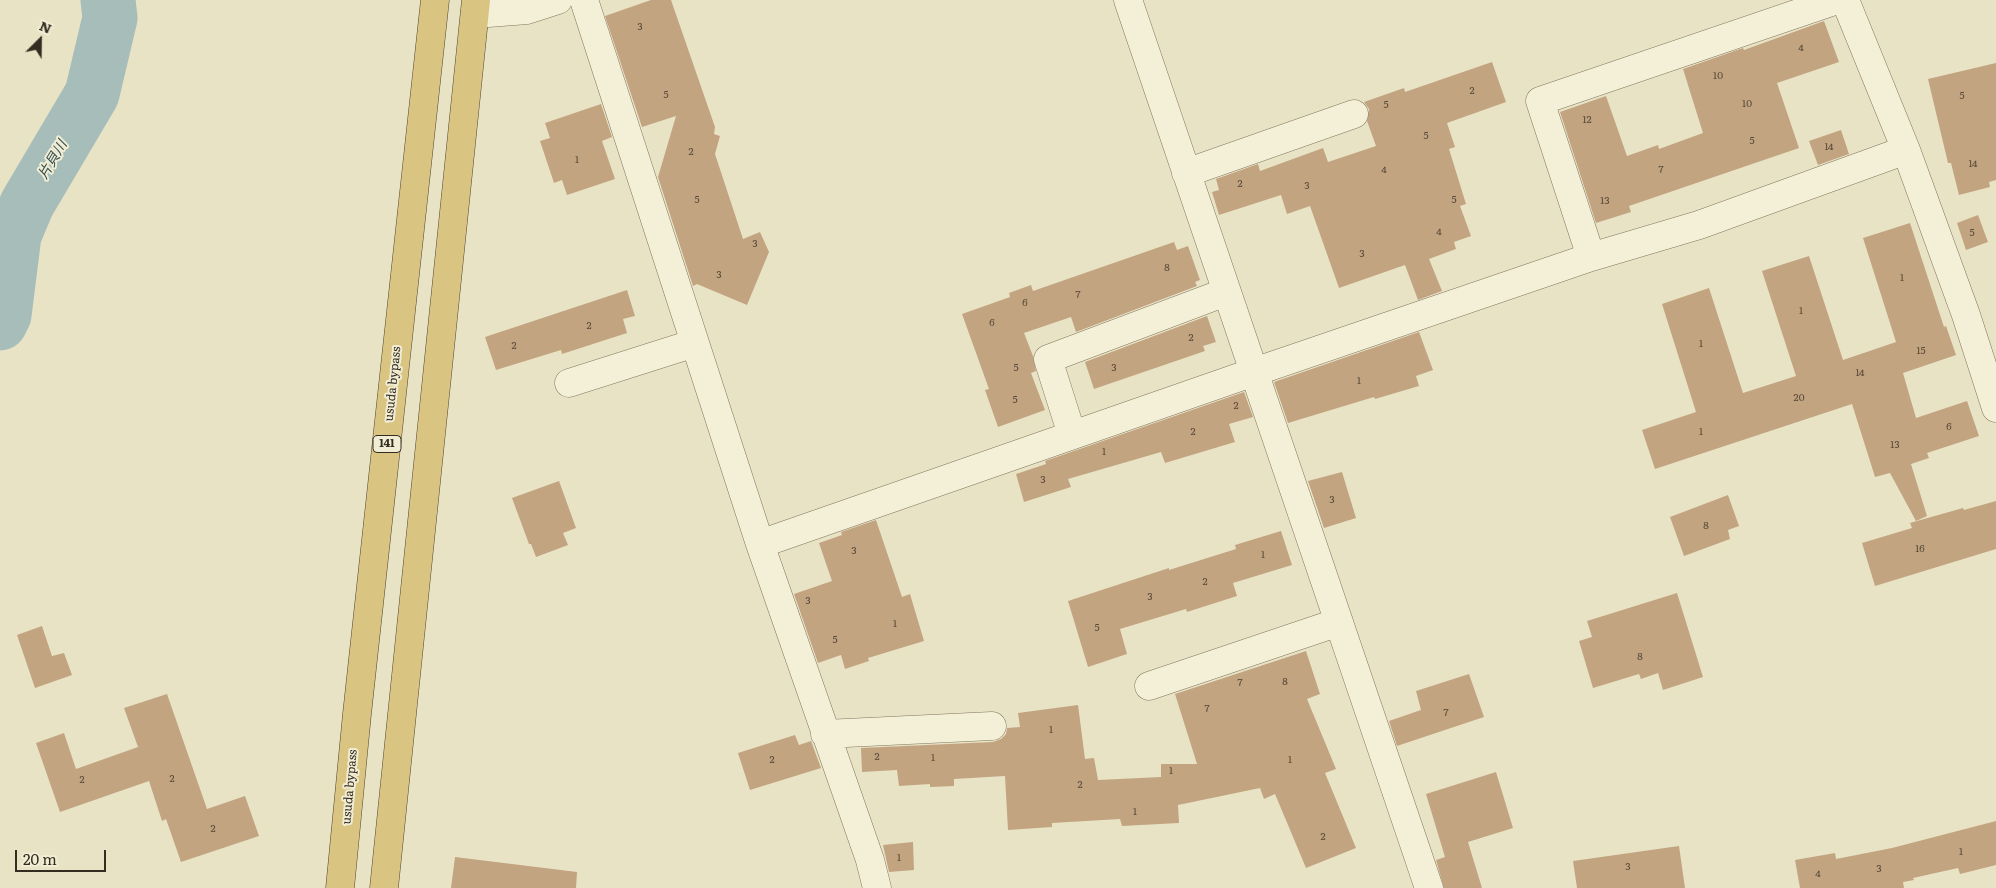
<!DOCTYPE html>
<html>
<head>
<meta charset="utf-8">
<style>
	body { margin:0 }
	#map { position:relative; width:1996px; height:888px; overflow:hidden; background:#e9e3c6; font-family:Literata,serif }
	canvas { display:block }
	.north { position:absolute; left:15px; top:15px; width:50px; height:50px; -webkit-text-stroke:4px #f1edd4; paint-order:stroke; rotate:23deg; font-size:14px; font-weight:700; line-height:20px; text-align:center; color:#342c20 }
	.north::after { content:''; display:block; margin:auto; width:18px; height:22px; background:#342c20; clip-path:polygon(50% 0,100% 100%,50% 72%,0 100%) }
	.scale { position:absolute; left:15px; top:850px; width:91px; height:22px; box-sizing:border-box; border:2px solid #342c20; border-top:0; padding-left:6px; font-size:15px; line-height:18px; white-space:nowrap; color:#342c20; -webkit-text-stroke:4px #f1edd4; paint-order:stroke }
</style>
</head>
<body>
<div id="map">
<canvas width="1996" height="888"></canvas>
<div class="north">N</div>
<div class="scale">20 m</div>
</div>
<script>
const ctx = document.querySelector('canvas').getContext('2d');
ctx.lineJoin = 'round';
function shape(rows) {
  const path = new Path2D();
  for (const r of rows) {
    path.moveTo(r[0], r[1]);
    for (let i = 2; i < r.length; i += 2) path.lineTo(r[i], r[i + 1]);
  }
  return path;
}
function stroke(path, color, width, dash) {
  ctx.strokeStyle = color;
  ctx.lineWidth = width;
  ctx.lineCap = dash ? 'butt' : 'round';
  ctx.setLineDash(dash || []);
  ctx.stroke(path);
}
function fill(path, color) {
  ctx.fillStyle = color;
  ctx.fill(path, 'evenodd');
}
function write(font, color, halo, rows, align = 'center') {
  ctx.font = font + ' Literata,"Noto Sans JP",serif';
  ctx.lineWidth = 4;
  ctx.setLineDash([]);
  ctx.textBaseline = 'middle';
  ctx.strokeStyle = halo;
  ctx.fillStyle = color;
  for (const [text, x, y, turn = 0] of rows) {
    ctx.save();
    ctx.translate(x, y);
    ctx.rotate((+turn || 0) * Math.PI / 180);
    ctx.textAlign = isNaN(turn) ? turn : align;
    if (halo) ctx.strokeText(text, 0, 0);
    ctx.fillText(text, 0, 0);
    ctx.restore();
  }
}
stroke(shape([
	[0,323,4,315,14,235,27,204,92,94,110,18,108,0]
]), '#a7bdb9', 55);
fill(shape([
	[651,0,671,0,715,127,714,134,720,136,715,154,743,239,760,232,769,252,747,305,697,284,693,286,658,177,676,116,642,127,605,16],
	[1824,21,1839,62,1777,83,1799,148,1629,206,1631,212,1596,223,1560,112,1606,96,1627,156,1658,145,1659,149,1703,133,1683,69,1743,48,1744,50],
	[1492,62,1506,102,1447,123,1455,147,1449,149,1466,204,1460,206,1471,236,1454,242,1456,249,1429,259,1442,291,1418,300,1405,265,1339,288,1310,206,1287,214,1281,195,1219,215,1212,192,1219,190,1216,179,1258,164,1260,171,1323,148,1328,162,1376,146,1367,121,1369,109,1364,102,1404,88,1405,92],
	[1996,63,1996,180,1989,182,1990,187,1959,195,1951,163,1948,163,1928,79],
	[601,104,612,137,602,141,615,179,567,195,562,180,554,183,540,141,550,138,545,123],
	[1841,130,1849,154,1818,165,1809,141],
	[1978,215,1988,242,1966,250,1957,223],
	[1910,223,1944,327,1946,326,1956,355,1903,373,1916,418,1967,401,1979,436,1927,453,1929,458,1911,464,1927,516,1916,521,1890,473,1875,477,1852,404,1655,469,1642,430,1696,412,1662,304,1709,288,1743,393,1796,376,1762,271,1809,256,1843,360,1896,342,1863,238],
	[1174,242,1177,250,1188,246,1200,280,1195,282,1197,286,1076,332,1071,317,1024,333,1033,356,1036,371,1031,373,1045,410,998,427,985,390,989,389,962,314,1010,297,1009,293,1031,285,1033,291],
	[627,290,635,316,623,319,627,333,562,354,561,350,496,370,485,337],
	[1207,316,1216,342,1203,346,1205,351,1094,389,1085,362],
	[1419,332,1433,370,1416,376,1419,386,1375,399,1374,397,1288,423,1274,382],
	[1244,392,1253,417,1229,424,1235,442,1165,463,1161,452,1068,479,1071,487,1024,502,1016,474,1046,464,1045,461],
	[1342,472,1356,518,1324,528,1308,481],
	[559,481,576,528,563,533,568,545,536,557,531,544,529,544,512,498],
	[1728,495,1739,526,1728,530,1730,539,1684,556,1670,517],
	[1996,501,1996,549,1875,586,1862,543,1912,528,1910,523,1963,508,1964,510],
	[876,520,902,597,910,594,924,641,868,658,869,661,845,669,841,655,818,663,794,594,832,581,819,543,842,535,841,532],
	[1281,531,1292,565,1233,583,1237,596,1187,612,1186,609,1120,629,1127,654,1088,667,1068,601,1169,568,1169,570,1236,549,1235,545],
	[1677,593,1703,677,1663,690,1658,673,1641,679,1639,674,1593,688,1579,641,1592,637,1587,621],
	[42,626,52,656,64,653,72,675,35,688,17,635],
	[1306,651,1320,694,1307,699,1336,769,1325,773,1356,848,1306,868,1275,794,1264,799,1260,788,1178,805,1179,823,1122,826,1120,819,1052,823,1052,827,1008,830,1005,776,954,779,954,786,930,787,930,784,899,786,897,770,862,772,861,748,993,742,1001,739,1006,734,1007,728,1020,727,1018,713,1078,705,1085,759,1094,758,1098,780,1161,777,1161,764,1197,764,1175,694],
	[1469,674,1484,717,1397,746,1389,721,1421,710,1416,691],
	[167,694,207,809,245,796,259,836,181,862,166,819,162,821,149,781,60,812,36,743,64,733,76,769,138,747,124,708],
	[795,735,799,745,811,741,821,768,750,790,738,753],
	[1496,772,1513,828,1468,842,1482,888,1444,888,1436,860,1445,857,1426,794],
	[1996,821,1996,865,1960,874,1958,868,1913,878,1914,880,1903,882,1904,888,1800,888,1795,860,1835,853,1836,859,1892,848],
	[913,842,914,870,889,872,883,845],
	[1679,846,1685,888,1577,888,1573,861],
	[455,857,577,872,576,888,451,888]
]), '#c2a480');
const minor = shape([
	[584,0,760,544,870,860,877,888],
	[1128,0,1429,888],
	[1845,0,1906,150,1966,315,1996,408],
	[475,14,527,10,558,0],
	[1186,173,1354,114],
	[1591,257,1540,101,1837,0],
	[569,383,695,343],
	[1072,435,1048,359,1226,292],
	[760,544,1254,372,1591,257,1699,225,1906,150],
	[1149,686,1339,622],
	[825,734,992,726]
]);
const trunk = shape([
	[340,888,357,714,435,0],
	[384,888,476,0]
]);
stroke(minor, '#82765e', 29);
stroke(trunk, '#504431', 29);
stroke(minor, '#f4f0d8', 28);
stroke(trunk, '#dac482', 28);
write('10px', '#584a38', null, [
	["3",640,27],
	["4",1801,48],
	["10",1718,76],
	["2",1472,91],
	["5",666,95],
	["5",1962,96],
	["10",1747,104],
	["5",1386,105],
	["12",1587,120],
	["5",1426,136],
	["5",1752,141],
	["14",1829,147],
	["2",691,152],
	["1",577,160],
	["14",1973,164],
	["4",1384,170],
	["7",1661,170],
	["2",1240,184],
	["3",1307,186],
	["5",697,200],
	["5",1454,200],
	["13",1605,201],
	["4",1439,232],
	["5",1972,233],
	["3",755,244],
	["3",1362,254],
	["8",1167,268],
	["3",719,275],
	["1",1902,278],
	["7",1078,295],
	["6",1025,303],
	["1",1801,311],
	["6",992,323],
	["2",589,326],
	["2",1191,338],
	["1",1701,344],
	["2",514,346],
	["15",1921,351],
	["5",1016,368],
	["3",1114,368],
	["14",1860,373],
	["1",1359,381],
	["20",1799,398],
	["5",1015,400],
	["2",1236,406],
	["6",1949,427],
	["2",1193,432],
	["1",1701,432],
	["13",1895,445],
	["1",1104,452],
	["3",1043,480],
	["3",1332,500],
	["8",1706,526],
	["16",1920,549],
	["3",854,551],
	["1",1263,555],
	["2",1205,582],
	["3",1150,597],
	["3",808,601],
	["1",895,624],
	["5",1097,628],
	["5",835,640],
	["8",1640,657],
	["8",1285,682],
	["7",1240,683],
	["7",1207,709],
	["7",1446,713],
	["1",1051,730],
	["2",877,757],
	["1",933,758],
	["2",772,760],
	["1",1290,760],
	["1",1171,771],
	["2",172,779],
	["2",82,780],
	["2",1080,785],
	["1",1135,812],
	["2",213,829],
	["2",1323,837],
	["1",1961,852],
	["1",899,858],
	["3",1628,867],
	["3",1879,869],
	["4",1818,874]
]);
for (const [x, y, w] of [
	[387,444,28]
]) {
  const box = new Path2D();
  box.roundRect(x - w / 2, y - 8.5, w, 17, 4);
  ctx.fillStyle = '#f1edd4';
  ctx.fill(box);
  stroke(box, '#342c20', 1);
}
write('bold 11px', '#342c20', null, [
	["141",387,444]
]);
write('12px', '#342c20', '#f1edd4', [
	["usuda bypass",393,384,-84],
	["usuda bypass",350,787,-85]
]);
write('italic 14px', '#314f52', '#f1edd4', [
	["片貝川",53,160,-59]
]);
</script>
</body>
</html>
